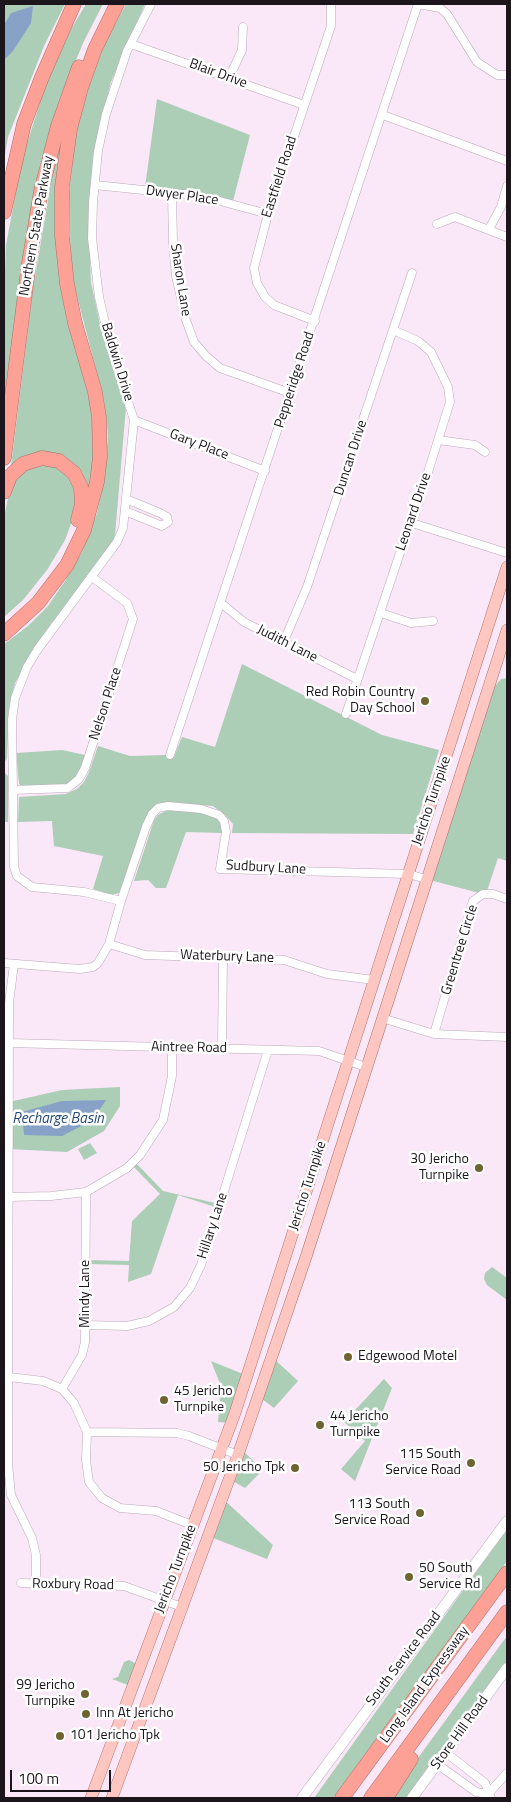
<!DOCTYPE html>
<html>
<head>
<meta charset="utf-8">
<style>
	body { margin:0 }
	#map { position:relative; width:511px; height:1802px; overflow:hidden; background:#fae7f8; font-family:"Titillium Web",sans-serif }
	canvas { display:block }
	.frame { position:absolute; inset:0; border:5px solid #1c161c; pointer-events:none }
	.scale { position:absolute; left:10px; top:1770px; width:101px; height:22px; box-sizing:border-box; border:2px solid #1c161c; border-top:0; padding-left:6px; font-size:15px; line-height:18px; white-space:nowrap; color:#1c161c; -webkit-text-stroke:4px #fff; paint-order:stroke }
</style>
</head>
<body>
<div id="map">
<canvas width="511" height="1802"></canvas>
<div class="frame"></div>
<div class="scale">100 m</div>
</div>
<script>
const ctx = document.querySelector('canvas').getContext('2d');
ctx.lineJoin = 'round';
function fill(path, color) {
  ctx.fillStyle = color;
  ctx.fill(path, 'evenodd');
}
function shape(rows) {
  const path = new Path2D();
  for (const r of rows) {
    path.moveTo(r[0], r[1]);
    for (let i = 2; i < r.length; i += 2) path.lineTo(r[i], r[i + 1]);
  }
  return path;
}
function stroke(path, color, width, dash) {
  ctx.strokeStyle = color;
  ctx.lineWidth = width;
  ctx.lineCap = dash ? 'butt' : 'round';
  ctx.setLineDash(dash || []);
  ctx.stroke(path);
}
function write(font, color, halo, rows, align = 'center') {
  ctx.font = font + ' "Titillium Web",sans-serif';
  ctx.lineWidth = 5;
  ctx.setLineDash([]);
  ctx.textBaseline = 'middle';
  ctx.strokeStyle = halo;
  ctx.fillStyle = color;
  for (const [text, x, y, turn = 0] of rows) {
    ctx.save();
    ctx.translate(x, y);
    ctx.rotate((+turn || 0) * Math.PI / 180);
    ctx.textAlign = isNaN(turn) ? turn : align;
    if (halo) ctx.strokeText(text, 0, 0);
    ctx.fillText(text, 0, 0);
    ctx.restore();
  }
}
fill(shape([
	[4,4,65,4,44,46,8,137,4,160],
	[86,4,103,4,84,41,61,96,40,164,26,244,4,415,4,294,6,245,22,159,46,84,70,31],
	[126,4,145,4,111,82,98,133,91,182,89,229,91,282,101,329,126,407,115,535,111,546,33,652,15,683,9,707,7,759,4,762,4,644,28,626,48,606,65,581,82,552,97,513,105,476,108,436,104,400,71,273,69,193,76,132,89,87,104,46],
	[157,99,250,135,233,201,145,187],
	[62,138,60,268,65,307,93,401,95,463,86,499,55,456,11,466,33,289,53,170],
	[45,464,56,466,74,480,78,505,65,540,47,570,23,600,4,617,4,518,10,487,18,474,31,465],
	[242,664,382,735,439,750,413,834,232,833,233,824,226,816,213,806,162,803,155,806,119,893,111,895,93,889,103,856,54,846,52,821,18,822,19,797,66,794,77,789,84,782,89,772,98,746,130,756,166,755,174,757,182,737,215,747],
	[507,678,507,861,498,858,486,894,483,894,426,879,485,698,501,679],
	[62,750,85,755,79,772,74,780,68,784,22,786,19,784,16,753],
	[4,772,8,776,8,822,4,822],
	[166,811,194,811,217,818,223,827,222,833,186,832,166,888,156,888,148,880,134,881,154,820,158,815],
	[120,1087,120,1106,104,1131,67,1152,9,1149,9,1102,62,1090],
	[90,1143,97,1153,84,1160,78,1149],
	[135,1162,163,1191,215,1203,215,1207,178,1195,151,1274,128,1282,129,1265,87,1264,87,1260,129,1261,132,1221,160,1194,132,1165],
	[492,1267,507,1278,507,1300,487,1285,484,1279,485,1273],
	[272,1357,298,1381,274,1408,258,1396],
	[211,1361,248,1376,231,1423,218,1422,221,1386],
	[384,1379,392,1388,355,1481,341,1469,365,1441,344,1422],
	[241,1449,263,1470,245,1488,229,1479],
	[222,1498,273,1545,267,1559,208,1536],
	[507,1529,507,1561,333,1798,314,1798],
	[507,1636,507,1662,408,1798,392,1798,418,1758],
	[129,1660,141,1666,133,1687,112,1679,118,1677,124,1662]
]), '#accdb6');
fill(shape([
	[33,6,31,23,13,51,4,60,4,25,11,13],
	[106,1100,93,1120,62,1136,24,1135,22,1112,62,1101]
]), '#87a2c6');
const minor = shape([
	[418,4,440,8,447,14,477,62,497,75,507,75],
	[131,44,304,105],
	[229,78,242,50,243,27],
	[383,115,507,161],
	[95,185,191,195,216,200,268,214],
	[172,194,173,243,176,276,186,320,194,342,206,356,220,368,290,393],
	[437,224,455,217,507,237],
	[489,229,501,207,507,186],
	[315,321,274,305,265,297,257,283,254,268,268,214,331,26,331,4],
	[134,420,265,471],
	[438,440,475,445,485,452],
	[125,511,162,526,168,522,167,517,160,513,126,499],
	[412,523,507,553],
	[221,603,244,622,357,679],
	[381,613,411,623,433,621],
	[284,641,307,587,412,273],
	[346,714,404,541,412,523,450,402,448,387,431,352,418,341,393,330],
	[170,755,418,4],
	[13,790,68,788,79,779,85,768,133,619,127,603,92,577],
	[507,899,493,894,483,894,473,901,434,1034,507,1037],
	[121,901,84,892,32,887,17,876,14,867,12,720,15,698,27,667,38,649,117,542,123,528,134,420,110,345,99,297,92,238,93,202,98,151,106,114,127,51,151,4],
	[109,944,145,955,284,960,327,974,374,980],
	[4,963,80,969,93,967,98,963,109,944,121,901,146,827,152,814,158,808,168,806,201,809,219,815,224,821,226,832,220,869,408,874,426,879],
	[14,964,9,1003,8,1464,11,1495,32,1538,36,1555,36,1584],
	[382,1018,434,1034],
	[9,1043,319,1051,366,1067],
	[222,1049,223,957],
	[9,1197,51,1196,86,1192,127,1168,140,1155,163,1120,172,1076,172,1048],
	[86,1325,127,1326,149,1321,174,1307,190,1288,201,1265,268,1050],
	[9,1377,43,1381,62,1389,74,1403,87,1432,86,1460,89,1482,102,1498,120,1508,156,1511,192,1525],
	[62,1389,82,1355,85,1342,86,1192],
	[87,1432,177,1433,189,1436,238,1455],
	[21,1583,124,1586,182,1607],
	[445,1752,485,1783,491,1798],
	[437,1764,476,1792,488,1794],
	[488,1794,507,1773]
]);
const secondary = shape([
	[302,1798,507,1521],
	[412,1798,507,1668]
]);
const primary = shape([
	[91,1798,235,1413,507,567],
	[112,1798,238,1455,306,1257,507,630]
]);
const motorway = shape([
	[4,212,24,124,42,77,74,4],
	[4,458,29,263,41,191,58,126,79,67],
	[4,492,10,476,23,464,42,458,59,461,74,473,81,487,82,504,78,520],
	[4,634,38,603,67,565,84,530,97,482,100,457,99,417,95,392,75,323,67,284,62,236,62,187,70,129,81,88,95,49,117,4],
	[342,1798,507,1573],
	[371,1798,507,1612],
	[386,1798,411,1759]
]);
stroke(minor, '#bbaaba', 9);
stroke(secondary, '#bbaaba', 11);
stroke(primary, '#ae706b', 12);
stroke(motorway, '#ae706b', 15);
stroke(minor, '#fff', 8);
stroke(secondary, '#fff', 10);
stroke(primary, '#fec6c0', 11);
stroke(motorway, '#fda096', 14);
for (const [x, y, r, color] of [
	[425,701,5,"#6f6431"],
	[479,1168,5,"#6f6431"],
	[348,1357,5,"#6f6431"],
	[164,1400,5,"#6f6431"],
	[320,1425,5,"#6f6431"],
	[471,1463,5,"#6f6431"],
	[295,1468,5,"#6f6431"],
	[420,1513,5,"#6f6431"],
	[409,1577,5,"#6f6431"],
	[85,1694,5,"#6f6431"],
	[86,1714,5,"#6f6431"],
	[60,1736,5,"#6f6431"]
]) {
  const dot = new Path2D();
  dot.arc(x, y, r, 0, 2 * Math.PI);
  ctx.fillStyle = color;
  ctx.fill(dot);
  stroke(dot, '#fff', 2);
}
write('14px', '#1c161c', '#fff', [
	["Blair Drive",218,74,20],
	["Eastfield Road",280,177,-72],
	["Dwyer Place",182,196,8],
	["Northern State Parkway",37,226,-80],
	["Sharon Lane",180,280,81],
	["Baldwin Drive",117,362,73],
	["Pepperidge Road",295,380,-72],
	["Gary Place",199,445,21],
	["Duncan Drive",351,458,-72],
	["Leonard Drive",414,512,-71],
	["Judith Lane",287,644,27],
	["Nelson Place",106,704,-72],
	["Jericho Turnpike",432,801,-71],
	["Sudbury Lane",266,868,3],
	["Greentree Circle",460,950,-73],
	["Waterbury Lane",227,957,2],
	["Aintree Road",189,1048,1],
	["Jericho Turnpike",308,1186,-72],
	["Hillary Lane",213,1226,-72],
	["Mindy Lane",86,1294,-90],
	["Jericho Turnpike",176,1569,-69],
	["Roxbury Road",73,1585,1],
	["South Service Road",404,1659,-53],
	["Long Island Expressway",425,1685,-54],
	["Store Hill Road",460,1733,-54]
]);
write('14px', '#1c161c', '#fff', [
	["Red Robin Country",415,693],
	["Day School",415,709],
	["30 Jericho",469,1160],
	["Turnpike",469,1176],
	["Edgewood Motel",358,1357,"left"],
	["45 Jericho",174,1392,"left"],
	["Turnpike",174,1408,"left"],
	["44 Jericho",330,1417,"left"],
	["Turnpike",330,1433,"left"],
	["115 South",461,1455],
	["Service Road",461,1471],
	["50 Jericho Tpk",285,1468],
	["113 South",410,1505],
	["Service Road",410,1521],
	["50 South",419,1569,"left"],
	["Service Rd",419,1585,"left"],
	["99 Jericho",75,1686],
	["Turnpike",75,1702],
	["Inn At Jericho",96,1714,"left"],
	["101 Jericho Tpk",70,1736,"left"]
], 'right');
write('italic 15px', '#264a7a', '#fff', [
	["Recharge Basin",58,1119]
]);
</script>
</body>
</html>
